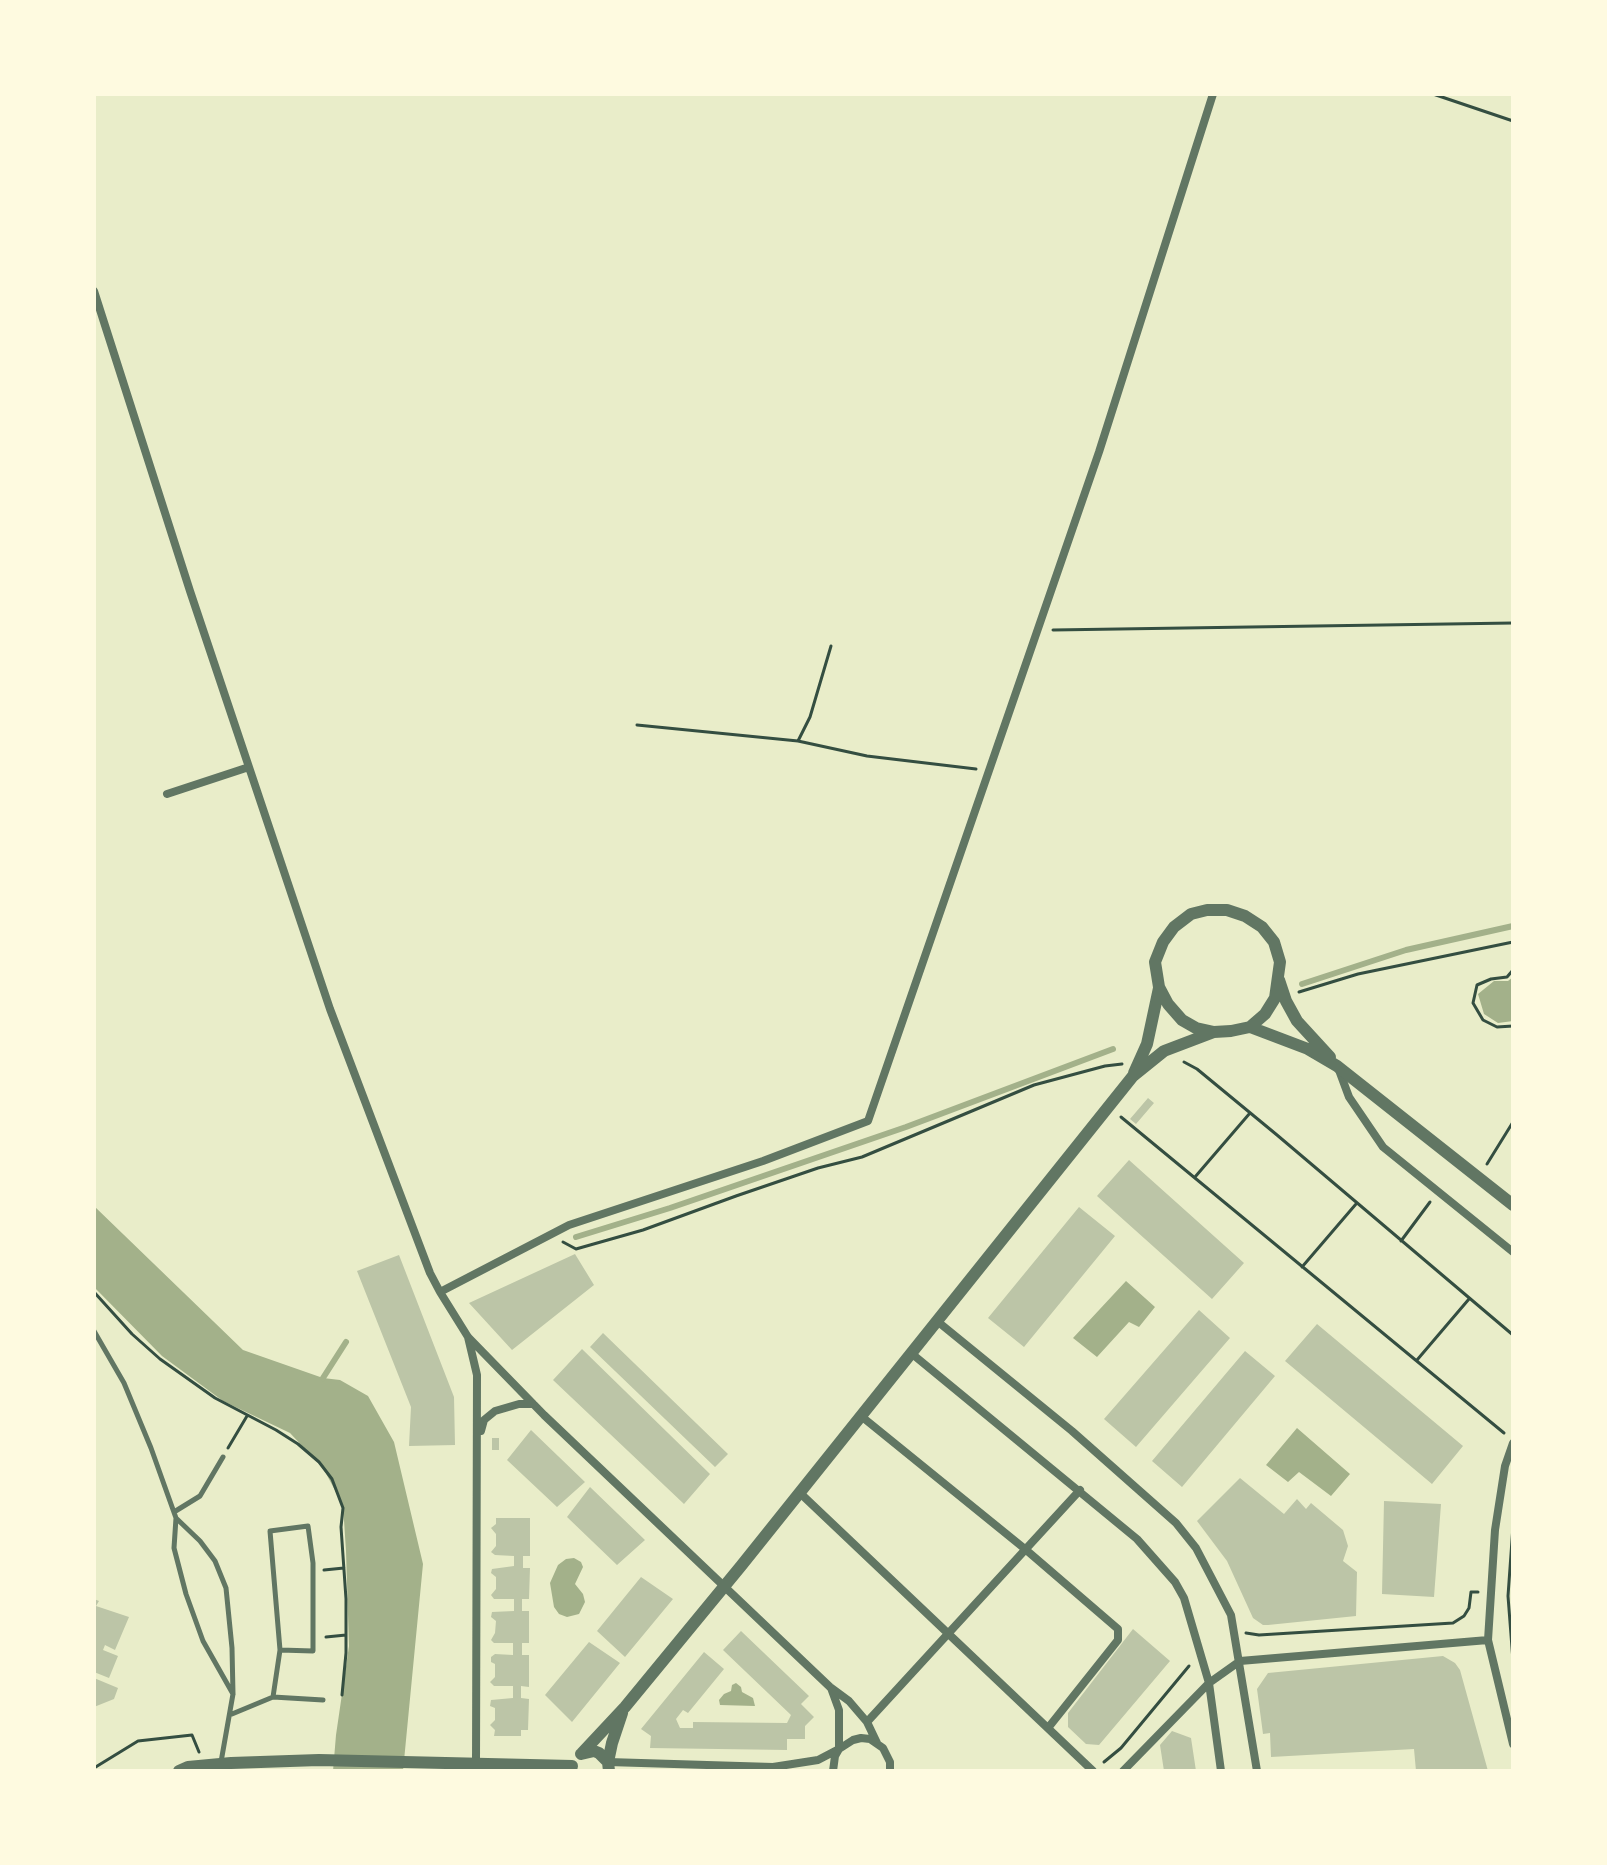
<!DOCTYPE html>
<html>
<head>
<meta charset="utf-8">
<style>
	body { margin:0 }
	#map { position:relative; width:1607px; height:1865px; overflow:hidden; background:#e9edc9; font-family:Spectral,serif }
	canvas { display:block }
	.frame { position:absolute; inset:0; border:96px solid #fefae0; pointer-events:none }
</style>
</head>
<body>
<div id="map">
<canvas width="1607" height="1865"></canvas>
<div class="frame"></div>
</div>
<script>
const ctx = document.querySelector('canvas').getContext('2d');
ctx.lineJoin = 'round';
function fill(path, color) {
  ctx.fillStyle = color;
  ctx.fill(path, 'evenodd');
}
function shape(rows) {
  const path = new Path2D();
  for (const r of rows) {
    path.moveTo(r[0], r[1]);
    for (let i = 2; i < r.length; i += 2) path.lineTo(r[i], r[i + 1]);
  }
  return path;
}
function stroke(path, color, width, dash) {
  ctx.strokeStyle = color;
  ctx.lineWidth = width;
  ctx.lineCap = dash ? 'butt' : 'round';
  ctx.setLineDash(dash || []);
  ctx.stroke(path);
}
fill(shape([
	[1513,977,1513,1021,1498,1023,1484,1014,1478,994,1494,981,1508,981],
	[94,1206,243,1350,323,1378,340,1380,368,1396,394,1442,423,1564,403,1771,333,1771,336,1735,349,1646,346,1551,343,1505,323,1468,290,1433,223,1401,162,1356,94,1287],
	[1126,1281,1155,1307,1139,1327,1129,1322,1097,1357,1073,1338],
	[1297,1428,1350,1474,1331,1496,1299,1472,1288,1482,1266,1465],
	[574,1558,581,1562,583,1567,575,1584,583,1594,585,1602,579,1614,567,1617,559,1614,554,1607,550,1583,558,1565,566,1559],
	[736,1683,741,1687,742,1692,753,1698,755,1706,720,1705,719,1700,724,1694,731,1691,732,1685]
]), '#a3b18a');
stroke(shape([
	[1302,984,1406,950,1513,926],
	[576,1237,670,1208,906,1127,1113,1049],
	[323,1378,346,1342]
]), '#a3b18a', 6);
fill(shape([
	[1148,1098,1154,1103,1136,1124,1130,1119],
	[1129,1160,1244,1263,1212,1299,1097,1196],
	[1079,1207,1115,1236,1024,1347,988,1318],
	[575,1254,594,1285,512,1350,469,1303],
	[399,1255,454,1397,455,1445,409,1446,411,1407,357,1271],
	[1199,1310,1230,1338,1136,1447,1104,1419],
	[1317,1324,1463,1446,1432,1484,1285,1361],
	[603,1333,728,1454,715,1467,590,1347],
	[582,1349,710,1474,684,1504,553,1380],
	[1245,1351,1275,1376,1182,1487,1152,1461],
	[531,1430,585,1482,557,1507,507,1460],
	[492,1438,499,1438,499,1450,492,1450],
	[1240,1478,1284,1514,1297,1499,1306,1509,1311,1503,1343,1530,1348,1546,1343,1561,1357,1572,1356,1616,1268,1625,1263,1625,1253,1618,1227,1561,1197,1521],
	[590,1487,645,1540,617,1565,567,1517],
	[1384,1501,1441,1504,1434,1597,1382,1594],
	[496,1518,530,1518,530,1556,523,1556,523,1568,530,1568,529,1599,522,1599,522,1611,529,1611,529,1643,522,1643,522,1655,529,1655,529,1687,521,1686,521,1698,529,1699,528,1730,521,1730,521,1736,494,1736,495,1730,490,1725,495,1720,495,1708,490,1706,491,1700,513,1698,513,1686,494,1686,490,1682,495,1677,495,1664,491,1662,491,1657,495,1654,513,1655,513,1643,494,1643,491,1640,495,1633,496,1621,491,1617,492,1612,514,1611,514,1599,494,1599,491,1595,496,1589,496,1577,491,1573,492,1569,514,1566,514,1556,495,1555,491,1552,496,1546,496,1534,491,1528,496,1524],
	[641,1577,673,1599,625,1657,597,1631],
	[94,1599,99,1601,96,1606,129,1617,115,1650,105,1645,103,1650,118,1656,109,1678,94,1672],
	[1133,1629,1170,1661,1099,1745,1086,1744,1068,1727,1068,1713],
	[741,1631,809,1696,801,1704,814,1717,805,1726,805,1739,787,1739,787,1750,650,1748,651,1736,641,1729,704,1652,724,1669,688,1713,683,1710,676,1719,680,1728,693,1728,693,1722,787,1723,791,1715,723,1650],
	[589,1642,620,1663,572,1722,545,1695],
	[1443,1656,1455,1663,1460,1670,1488,1771,1416,1771,1414,1749,1271,1757,1270,1733,1263,1734,1257,1689,1268,1673],
	[94,1678,118,1688,114,1699,94,1707],
	[1172,1731,1191,1738,1196,1771,1164,1771,1160,1745]
]), '#bcc5a7');
stroke(shape([
	[1433,94,1513,121],
	[1053,630,1513,623],
	[637,725,798,741,810,717,831,646],
	[798,741,867,756,976,769],
	[1513,970,1507,977,1491,979,1477,985,1473,1003,1483,1020,1497,1027,1513,1026],
	[1299,992,1358,974,1513,942],
	[1184,1062,1197,1069,1277,1135,1513,1335],
	[1121,1117,1504,1433],
	[1487,1164,1513,1122],
	[1195,1177,1250,1113],
	[1401,1241,1430,1202],
	[563,1242,576,1249,643,1230,736,1196,818,1168,862,1157,1034,1085,1105,1066,1122,1064],
	[1302,1267,1356,1204],
	[94,1292,132,1334,160,1359,215,1398,276,1430,298,1444,319,1462,332,1479,343,1508,341,1527,346,1599,346,1653,342,1695],
	[1417,1360,1469,1299],
	[228,1448,247,1416],
	[1513,1526,1508,1596,1513,1661],
	[324,1570,344,1568],
	[1246,1633,1259,1635,1453,1623,1464,1616,1469,1608,1471,1592,1478,1592],
	[326,1637,346,1635],
	[1104,1762,1121,1748,1189,1666],
	[94,1768,138,1741,192,1735,199,1752]
]), '#344e41', 3);
stroke(shape([
	[94,1331,124,1383,151,1448,176,1518,174,1548,186,1594,203,1641,233,1694],
	[174,1512,200,1496,223,1457],
	[177,1519,200,1541,215,1561,226,1588,232,1648,233,1694,221,1762],
	[273,1697,280,1650,313,1651,313,1563,308,1526,270,1531,280,1650],
	[232,1714,273,1697,323,1700]
]), '#617663', 5);
stroke(shape([
	[94,291,190,591,330,1009,430,1273,440,1292,468,1337,544,1415,830,1687,849,1701,867,1722,877,1743],
	[167,794,249,767],
	[1339,1070,1349,1097,1383,1147,1513,1252],
	[440,1292,569,1225,763,1161,868,1121,1099,452,1213,94],
	[937,1321,1072,1431,1176,1523,1196,1548,1231,1615,1257,1771],
	[468,1337,477,1375,476,1764],
	[911,1353,1137,1539,1175,1582,1184,1598,1209,1683,1221,1771],
	[861,1416,1025,1549,1118,1629,1118,1640,1048,1728],
	[481,1431,484,1420,495,1411,519,1404,533,1404],
	[1513,1443,1505,1466,1495,1530,1488,1640,1513,1744],
	[800,1493,1093,1771],
	[831,1688,839,1710,839,1748],
	[867,1722,1080,1490],
	[608,1762,773,1767,818,1760,839,1749],
	[833,1771,835,1756,839,1749,853,1740,861,1738,870,1739,883,1748,890,1762,890,1771],
	[1123,1771,1209,1683,1240,1661,1488,1640]
]), '#617663', 8);
stroke(shape([
	[1207,910,1227,910,1245,916,1262,927,1274,942,1280,962,1275,998,1265,1014,1250,1027,1231,1031,1214,1032,1196,1028,1182,1020,1168,1004,1159,987,1155,962,1163,942,1174,927,1191,914,1207,910],
	[1279,980,1286,1001,1297,1021,1330,1057],
	[1250,1027,1308,1049,1337,1066,1513,1205],
	[1134,1073,1147,1044,1159,988],
	[582,1753,625,1707,741,1566,1133,1076,1164,1051,1214,1032],
	[581,1754,594,1751,599,1753,608,1762,609,1771],
	[608,1762,612,1743,622,1713],
	[179,1771,188,1767,231,1763,319,1760,572,1766]
]), '#617663', 12);
</script>
</body>
</html>
